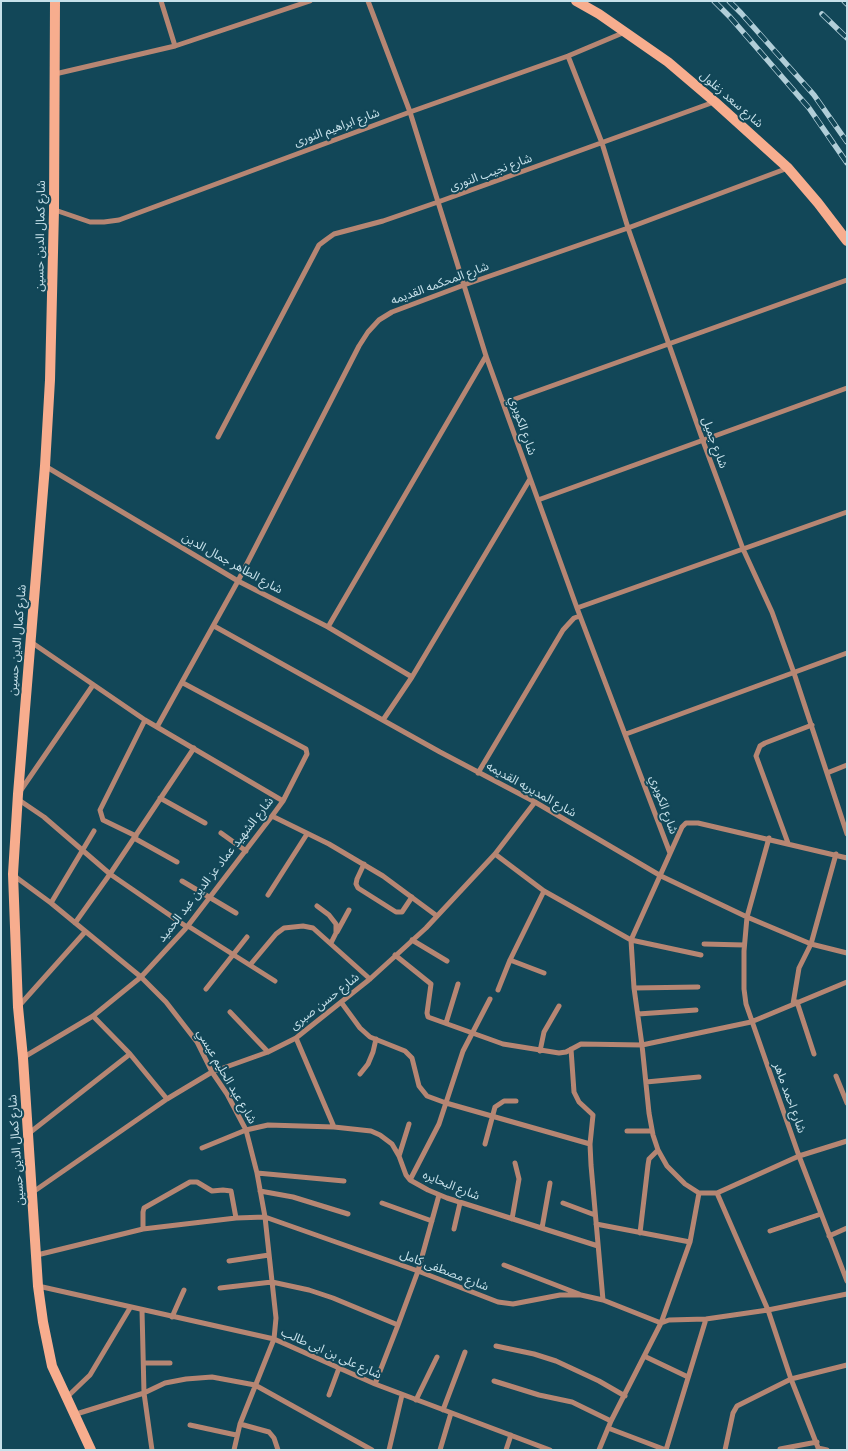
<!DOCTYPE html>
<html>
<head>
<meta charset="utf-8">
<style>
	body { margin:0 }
	#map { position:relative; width:848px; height:1451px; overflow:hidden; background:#124758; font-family:Roboto,sans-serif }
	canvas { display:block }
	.frame { position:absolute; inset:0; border:2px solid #c7e1ea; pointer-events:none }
</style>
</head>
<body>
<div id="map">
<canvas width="848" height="1451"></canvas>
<div class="frame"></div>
</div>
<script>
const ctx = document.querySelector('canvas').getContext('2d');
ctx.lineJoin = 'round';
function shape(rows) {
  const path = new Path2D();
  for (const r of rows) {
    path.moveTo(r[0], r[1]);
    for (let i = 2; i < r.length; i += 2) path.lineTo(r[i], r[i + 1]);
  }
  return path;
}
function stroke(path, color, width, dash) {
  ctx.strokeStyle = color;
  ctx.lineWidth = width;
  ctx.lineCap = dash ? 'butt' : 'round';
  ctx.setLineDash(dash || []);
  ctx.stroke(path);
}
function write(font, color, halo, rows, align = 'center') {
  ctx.font = font + ' Roboto,"Noto Sans Arabic",sans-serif';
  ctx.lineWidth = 4;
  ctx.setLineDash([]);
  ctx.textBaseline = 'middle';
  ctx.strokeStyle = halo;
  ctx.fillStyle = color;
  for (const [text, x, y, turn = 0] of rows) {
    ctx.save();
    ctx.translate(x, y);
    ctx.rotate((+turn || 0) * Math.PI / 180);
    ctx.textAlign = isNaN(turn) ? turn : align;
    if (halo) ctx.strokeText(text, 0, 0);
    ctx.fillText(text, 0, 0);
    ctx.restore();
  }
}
stroke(shape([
	[161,1,175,46],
	[368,1,410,112,486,356,577,608,670,853],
	[568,56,602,143,628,228,703,441,743,549,772,612,794,673,847,834],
	[55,74,175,46,310,1],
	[55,210,90,222,104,222,119,220,410,112,568,56,625,32],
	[504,403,847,280],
	[218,437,319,245,327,239,334,234,383,221,438,202,714,102],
	[45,466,238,581,328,627,412,677],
	[538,500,847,388],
	[577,608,847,512],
	[214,626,440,752,535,802,661,876,747,917,811,944,847,953],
	[328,627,486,356],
	[31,642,145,720,283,801],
	[383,720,412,677,530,479],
	[157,727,238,581,359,346,368,332,379,320,392,312,464,285,628,228,788,168],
	[626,734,847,653],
	[478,773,563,630,574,618,580,616],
	[827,773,847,765],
	[21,790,93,685],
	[160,798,205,823],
	[19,800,44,817,110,874,187,927],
	[272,816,329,844,383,876,437,916],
	[221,833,246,851],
	[136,836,103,820,100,810,145,720],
	[134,838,177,862],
	[769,838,747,917,744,951,744,989,746,1004,799,1156,847,1281],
	[788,843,756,756,760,746,765,743,812,725],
	[495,854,544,891,631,940,701,955],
	[364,864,357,879,356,884,358,888,396,912,402,912,412,897],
	[13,875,51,903,141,977,166,1002,197,1042,212,1072,227,1094,246,1130,257,1173,265,1217,276,1318,274,1339,240,1424,234,1450],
	[182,881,236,913],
	[268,895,307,834],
	[51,903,94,831],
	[317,906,329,915,336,924,336,933,331,943],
	[75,923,110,874,194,748],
	[188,926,275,981],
	[337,932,349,910],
	[412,940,447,961],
	[704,944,744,945],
	[395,955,431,984,427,1013,428,1017,503,1044,559,1053,566,1052,581,1044,642,1045,751,1022,847,982],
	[510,960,544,973],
	[250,965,276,934,284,928,303,926,313,928,370,979],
	[634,988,698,987],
	[206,989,247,937],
	[498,990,510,960,544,891],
	[341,1002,360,1028,370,1037,405,1051,412,1058,419,1086,427,1096,446,1103,590,1144],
	[797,1002,814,1054],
	[793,1004,799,968,811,944,836,854],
	[18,1007,85,932],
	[230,1012,268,1052],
	[638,1014,696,1010],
	[93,1016,130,1054,167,1099],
	[446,1023,458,984],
	[296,1038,334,1127],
	[571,1049,574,1092,579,1102,593,1115,590,1144,591,1165,603,1300],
	[540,1051,544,1032,559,1006],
	[24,1057,93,1016,141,977,187,927,272,816,283,801,307,754,306,749,183,683],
	[360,1074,368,1064,373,1052,376,1039],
	[836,1076,847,1103],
	[646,1082,699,1077],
	[627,1131,652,1131],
	[28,1134,130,1054],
	[485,1144,495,1107,504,1101,516,1101],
	[202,1148,246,1130,268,1125,334,1127,371,1131,380,1135,392,1144,399,1156,406,1175,410,1180,428,1190,447,1198,598,1246],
	[399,1156,409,1124],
	[257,1173,344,1181],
	[410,1180,439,1124,463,1051,490,999],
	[260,1191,293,1197,348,1214],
	[33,1192,167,1099,212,1072,268,1052,296,1038,370,979,426,928,495,854,535,802],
	[699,1193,685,1184,667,1166,658,1150,653,1135,649,1113,642,1045,634,988,631,940,682,827,686,823,698,823,847,858],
	[699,1193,717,1193,799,1156,847,1141],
	[717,1193,768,1310,791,1379,819,1450],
	[382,1203,432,1221],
	[563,1203,595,1215],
	[512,1219,519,1179,515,1163],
	[596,1224,690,1242],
	[542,1228,550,1183],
	[143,1229,143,1212,144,1208,190,1182,197,1182,212,1191,223,1190,231,1191,236,1218],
	[454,1229,460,1203],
	[770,1231,821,1214],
	[640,1233,648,1165,649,1159,658,1150],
	[829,1236,847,1228],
	[37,1255,143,1229,236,1218,265,1217,418,1271,498,1302,513,1304,560,1295,581,1295,603,1300,661,1323,669,1320,706,1319,768,1310,847,1294],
	[229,1261,269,1255],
	[504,1265,579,1294],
	[38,1286,274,1339,375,1384,550,1450],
	[220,1288,272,1282,309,1290,333,1298,398,1325],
	[142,1310,144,1393,152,1450],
	[172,1317,184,1290],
	[496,1346,534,1354,556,1361,599,1381,625,1396],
	[644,1356,688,1377],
	[144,1363,170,1363],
	[494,1381,539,1395,572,1402,611,1421],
	[375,1384,398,1325,418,1271,439,1195],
	[329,1395,339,1368],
	[66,1398,90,1375,130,1308],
	[416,1400,437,1357],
	[443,1410,465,1352],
	[73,1415,144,1393,165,1383,186,1379,212,1377,255,1385,372,1450],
	[240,1424,269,1432,274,1438,278,1450],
	[190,1425,236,1435],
	[608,1428,666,1450],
	[818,1448,827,1450],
	[780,1449,817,1442],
	[389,1450,402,1395],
	[440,1450,451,1413],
	[506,1450,511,1435],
	[599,1450,611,1421,661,1323,690,1242,699,1193],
	[666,1450,706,1319],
	[725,1450,733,1413,737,1406,791,1379,847,1365]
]), '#b68673', 5);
stroke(shape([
	[55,1,54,210,50,380,45,466,18,794,13,874,18,1007,23,1058,38,1286,43,1322,52,1366,91,1450],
	[576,1,599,14,668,62,715,102,788,168,818,203,847,241]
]), '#f7ad8e', 10);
const rail = shape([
	[714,1,730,17,809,108,847,163],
	[729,1,741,13,814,95,847,142],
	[844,1,847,4],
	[822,14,847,38]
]);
stroke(rail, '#b1ced8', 5.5);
stroke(rail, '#124758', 4, [11]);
write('12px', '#c7e1ea', '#124758', [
	["شارع سعد زغلول",731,100,41],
	["شارع ابراهيم النورى",337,128,-20],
	["شارع نجيب النورى",491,173,-20],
	["شارع كمال الدين حسين",41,236,-89],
	["شارع المحكمه القديمه",440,284,-20],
	["شارع الكوبري",522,426,71],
	["شارع جميل",714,443,70],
	["شارع الطاهر جمال الدين",232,564,29],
	["شارع كمال الدين حسين",18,640,-85],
	["شارع المديريه القديمه",531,790,29],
	["شارع الكوبري",663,805,70],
	["شارع الشهيد عماد عز الدين عبد الحميد",216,870,-52],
	["شارع حسن صبرى",325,1002,-38],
	["شارع عبد الحليم عيسي",226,1077,60],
	["شارع احمد ماهر",789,1098,70],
	["شارع كمال الدين حسين",17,1150,-94],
	["شارع البحايره",451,1186,22],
	["شارع مصطفى كامل",444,1271,21],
	["شارع على بن ابى طالب",331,1354,24]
]);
</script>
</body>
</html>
